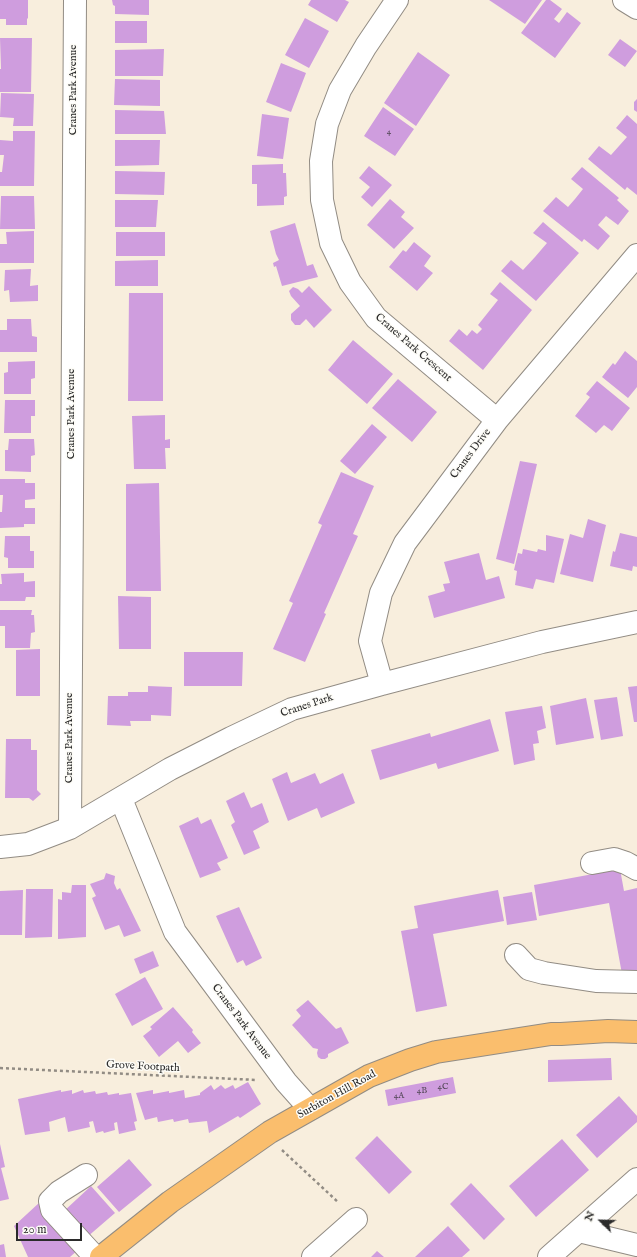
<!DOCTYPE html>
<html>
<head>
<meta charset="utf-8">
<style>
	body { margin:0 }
	#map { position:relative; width:637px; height:1257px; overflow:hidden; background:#f8eedd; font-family:"IM FELL English",serif }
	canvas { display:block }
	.north { position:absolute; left:581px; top:1201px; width:40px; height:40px; -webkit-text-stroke:3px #fdfcf7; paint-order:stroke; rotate:293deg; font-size:11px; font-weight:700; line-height:16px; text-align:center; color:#2b2b2b }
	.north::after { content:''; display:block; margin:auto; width:14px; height:18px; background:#2b2b2b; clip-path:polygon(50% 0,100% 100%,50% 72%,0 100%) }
	.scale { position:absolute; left:16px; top:1223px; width:66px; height:18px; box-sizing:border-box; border:2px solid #2b2b2b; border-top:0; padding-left:5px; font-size:12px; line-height:14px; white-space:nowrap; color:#2b2b2b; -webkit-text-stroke:3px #fdfcf7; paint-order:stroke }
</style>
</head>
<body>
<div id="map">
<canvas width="637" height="1257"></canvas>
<div class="north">N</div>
<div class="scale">20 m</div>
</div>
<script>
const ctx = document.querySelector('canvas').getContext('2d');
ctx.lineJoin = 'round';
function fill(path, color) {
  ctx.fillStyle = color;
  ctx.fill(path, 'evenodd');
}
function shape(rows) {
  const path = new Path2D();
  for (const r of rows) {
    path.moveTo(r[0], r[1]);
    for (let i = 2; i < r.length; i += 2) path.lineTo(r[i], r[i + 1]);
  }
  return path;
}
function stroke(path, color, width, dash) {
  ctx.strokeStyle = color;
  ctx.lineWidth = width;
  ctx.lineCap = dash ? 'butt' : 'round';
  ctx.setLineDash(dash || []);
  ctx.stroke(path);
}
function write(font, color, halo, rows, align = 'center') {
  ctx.font = font + ' "IM FELL English",serif';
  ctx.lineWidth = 3;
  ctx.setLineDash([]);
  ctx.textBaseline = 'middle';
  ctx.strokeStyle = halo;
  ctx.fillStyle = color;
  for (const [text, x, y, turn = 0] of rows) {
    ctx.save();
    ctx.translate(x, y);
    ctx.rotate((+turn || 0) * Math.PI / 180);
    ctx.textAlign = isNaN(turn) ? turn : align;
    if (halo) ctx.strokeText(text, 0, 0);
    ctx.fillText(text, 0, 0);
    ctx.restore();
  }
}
fill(shape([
	[0,0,28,0,28,18,27,19,27,25,6,25,6,19,0,19],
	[112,0,149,0,149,15,115,14,115,6,113,5],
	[311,0,345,0,349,2,337,22,308,5],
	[489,0,542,0,525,24],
	[546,0,550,0,562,9,554,19,559,23,567,12,581,23,555,58,521,33],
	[305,18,329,31,309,68,285,55],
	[115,21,147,21,147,43,115,43],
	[0,38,32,38,31,92,0,92,0,69,1,69],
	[620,39,637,51,625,67,608,55],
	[164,49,163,76,115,76,115,50],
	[418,52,450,75,416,126,384,103],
	[281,63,306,73,291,112,266,102],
	[115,79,160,80,160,106,114,105],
	[1,93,34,94,33,126,13,126,14,118,0,117],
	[637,99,637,112,634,110,634,102],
	[383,107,414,129,395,156,364,136],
	[115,110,164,111,166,134,115,134],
	[262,114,289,118,283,159,257,156],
	[627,115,637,124,637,195,627,187,625,190,588,159,599,146,611,155,627,137,616,128],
	[13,131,35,131,34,186,0,186,0,172,2,172,4,155,0,155,0,140,13,141],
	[115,140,160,140,159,165,115,166],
	[283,164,283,173,286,173,287,196,284,197,284,205,257,206,257,184,252,184,252,165],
	[369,166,392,185,372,207,361,197,370,187,359,178],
	[582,167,619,198,617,200,629,211,618,225,606,216,598,225,610,236,598,250,584,239,582,242,543,211,556,197,568,207,575,199,583,189,571,179],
	[115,171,165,172,164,195,115,194],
	[1,196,34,196,35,229,0,229],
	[390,199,405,212,401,217,414,228,394,249,367,225],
	[115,200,158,200,156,227,115,227],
	[543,222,579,253,536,301,501,271,511,260,523,270,535,257,547,243,533,233],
	[295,223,307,266,313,264,318,277,282,286,276,266,274,267,273,263,279,260,276,254,270,231],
	[34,231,34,263,0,263,0,244,7,244,6,232],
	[116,232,165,232,165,256,116,256],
	[414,242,431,256,424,266,433,273,417,291,389,267,403,250,406,252],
	[158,260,158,286,115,286,115,261],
	[31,269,30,286,38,285,38,301,10,302,9,290,4,291,5,270],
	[500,282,532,310,483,370,449,341,459,329,467,336,472,330,477,334,482,329,478,325,498,300,490,294],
	[309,286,332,310,314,328,306,319,300,325,295,325,291,320,291,314,300,306,291,296,289,291,293,287,298,289,302,293],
	[129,293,163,293,163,401,128,401],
	[7,319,31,319,32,336,37,337,37,352,0,352,0,330,7,330],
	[353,340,393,374,367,404,328,370],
	[625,351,637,361,637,387,628,398,602,377,613,363,615,365],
	[35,361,35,378,31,379,31,394,4,394,4,373,8,372,8,362],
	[398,379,437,412,412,442,372,408],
	[597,381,630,408,612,431,604,425,596,433,575,416,590,397,586,394],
	[5,400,35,400,35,416,31,416,31,433,4,433],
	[165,415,165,440,170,439,170,448,165,448,166,469,134,469,132,416],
	[372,424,387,437,355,474,340,461],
	[9,439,34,439,35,455,31,456,31,472,5,471,5,450,8,450],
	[520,461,537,464,514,564,496,559],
	[341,472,374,486,353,534,358,536,324,613,326,614,305,662,273,649,293,603,289,601,322,525,318,523],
	[0,479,25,479,25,483,35,483,35,499,25,500,25,508,35,508,35,524,24,524,24,527,0,528,0,512,2,512,3,495,0,495],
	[159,483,161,591,126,591,126,484],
	[588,519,606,525,593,582,560,574,570,534,583,538],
	[620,533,637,537,637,567,633,566,632,571,610,566,613,551,615,552],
	[546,535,564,539,554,583,536,579,533,589,515,585,517,571,514,570,518,553,522,554,523,549,537,552,538,549,546,551],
	[5,536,30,536,30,551,34,551,34,568,8,568,8,558,4,557],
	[479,553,486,580,499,576,505,598,434,618,428,596,445,591,443,584,450,583,444,562],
	[24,573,24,582,35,581,35,597,26,597,25,601,0,601,0,584,2,584,1,574],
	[118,596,151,597,151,649,119,649],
	[0,610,32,610,31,615,34,615,35,632,31,633,30,648,5,648,5,626,0,626],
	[40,649,40,696,16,696,16,650],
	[184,652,243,652,242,686,184,686],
	[148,686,172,687,171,716,151,715,151,721,130,721,131,726,107,725,108,696,128,696,128,692,148,692],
	[637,686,637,722,634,722,628,687],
	[617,697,623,736,601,740,594,700],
	[586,698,594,738,556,745,550,706],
	[542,706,546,728,537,731,539,743,533,744,535,760,514,765,505,712],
	[490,719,499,751,438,769,436,763,380,780,371,750,430,733,431,737],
	[6,739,31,739,31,750,37,750,37,790,41,794,33,801,29,798,5,798],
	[287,772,291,783,315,773,320,784,343,773,355,803,321,818,317,808,288,821,272,779],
	[244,792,251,808,262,803,269,822,253,831,260,848,244,855,231,825,235,822,226,801],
	[198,817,201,824,211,819,228,858,217,863,221,870,200,878,179,826],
	[620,869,624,891,637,888,637,972,622,974,609,903,539,916,534,885],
	[106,873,115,876,114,883,117,890,120,888,141,931,124,937,119,925,105,930,92,898,96,896,90,884,104,879],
	[72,885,86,885,86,937,58,939,58,899,62,900,62,892,71,893],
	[26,889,53,889,52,937,25,938],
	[23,890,22,935,0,935,0,891],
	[498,890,504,921,433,934,447,1006,416,1012,401,931,418,928,414,906],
	[532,892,537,920,507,925,503,897],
	[239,907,262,958,246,966,243,960,237,963,216,916],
	[153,951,159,966,140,974,134,959],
	[145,977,163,1009,132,1026,115,994],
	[308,1000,336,1029,341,1027,349,1043,328,1054,328,1057,325,1059,321,1059,318,1057,317,1053,318,1049,313,1048,292,1025,301,1016,296,1010],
	[173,1007,193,1030,192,1032,201,1043,188,1053,178,1041,159,1057,143,1036,152,1029,150,1027],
	[611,1058,612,1080,548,1082,548,1060],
	[453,1077,456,1093,388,1106,385,1090],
	[248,1082,261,1104,240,1118,238,1116,209,1133,207,1121,189,1123,188,1119,174,1122,173,1119,158,1122,157,1117,145,1120,136,1093,153,1090,153,1094,169,1091,169,1093,184,1090,185,1098,200,1095,200,1093,211,1085,214,1090,221,1085,225,1089,233,1085,235,1089],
	[61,1090,61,1092,72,1090,72,1094,83,1090,84,1093,95,1091,96,1094,107,1092,108,1095,119,1093,119,1095,131,1093,137,1121,134,1122,136,1130,119,1134,117,1122,114,1123,115,1130,104,1133,103,1131,96,1133,93,1121,89,1122,90,1127,68,1132,65,1117,49,1122,50,1131,25,1135,18,1099],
	[619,1096,637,1116,637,1122,597,1158,576,1135],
	[377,1136,412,1172,389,1194,355,1158],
	[562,1139,589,1170,536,1217,509,1186],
	[0,1144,5,1167,1,1168,9,1199,0,1201],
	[129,1159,152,1185,119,1212,97,1187],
	[471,1183,505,1219,484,1240,450,1204],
	[91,1186,115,1213,86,1238,63,1212],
	[40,1202,79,1249,70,1257,28,1257,14,1226],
	[448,1226,470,1250,462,1257,415,1257],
	[4,1244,6,1257,0,1257,0,1245],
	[377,1251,384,1257,371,1257]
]), '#cf9dde');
const minor = shape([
	[397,0,366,46,340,90,327,124,321,161,322,200,331,243,350,282,376,318,497,420],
	[624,0,637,8],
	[382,684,370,641,381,593,405,543,497,420,637,255],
	[121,799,175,932,286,1082,310,1109],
	[70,828,75,0],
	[0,847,28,844,70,828,170,769,231,738,292,709,382,684,542,642,637,622],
	[592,863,614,859,626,863,637,869],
	[516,955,529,969,544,973,596,981,637,982],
	[86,1175,59,1192,50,1201,52,1210,95,1257],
	[579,1231,637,1245],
	[313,1257,356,1219],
	[549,1257,637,1179]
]);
const major = shape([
	[101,1257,170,1202,270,1132,369,1076,410,1060,436,1052,551,1034,561,1034,608,1031,637,1032]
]);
stroke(minor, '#928c84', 24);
stroke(major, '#928c84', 24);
stroke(shape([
	[0,1068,257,1080],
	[282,1150,339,1203]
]), '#928c84', 2.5, [3, 3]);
stroke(minor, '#fff', 22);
stroke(major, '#fabe6d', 22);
write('9px', '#544858', null, [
	["4",389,132],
	["4C",443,1087],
	["4B",422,1091],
	["4A",399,1096]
]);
write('11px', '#2b2b2b', '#fdfcf7', [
	["Cranes Park Avenue",74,90,-90],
	["Cranes Park Crescent",413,348,41],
	["Cranes Park Avenue",72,414,-90],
	["Cranes Drive",471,454,-53],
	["Cranes Park",307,706,-18],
	["Cranes Park Avenue",70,738,-90],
	["Cranes Park Avenue",241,1022,53],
	["Grove Footpath",143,1067,3],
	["Surbiton Hill Road",337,1095,-29]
]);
</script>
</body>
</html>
